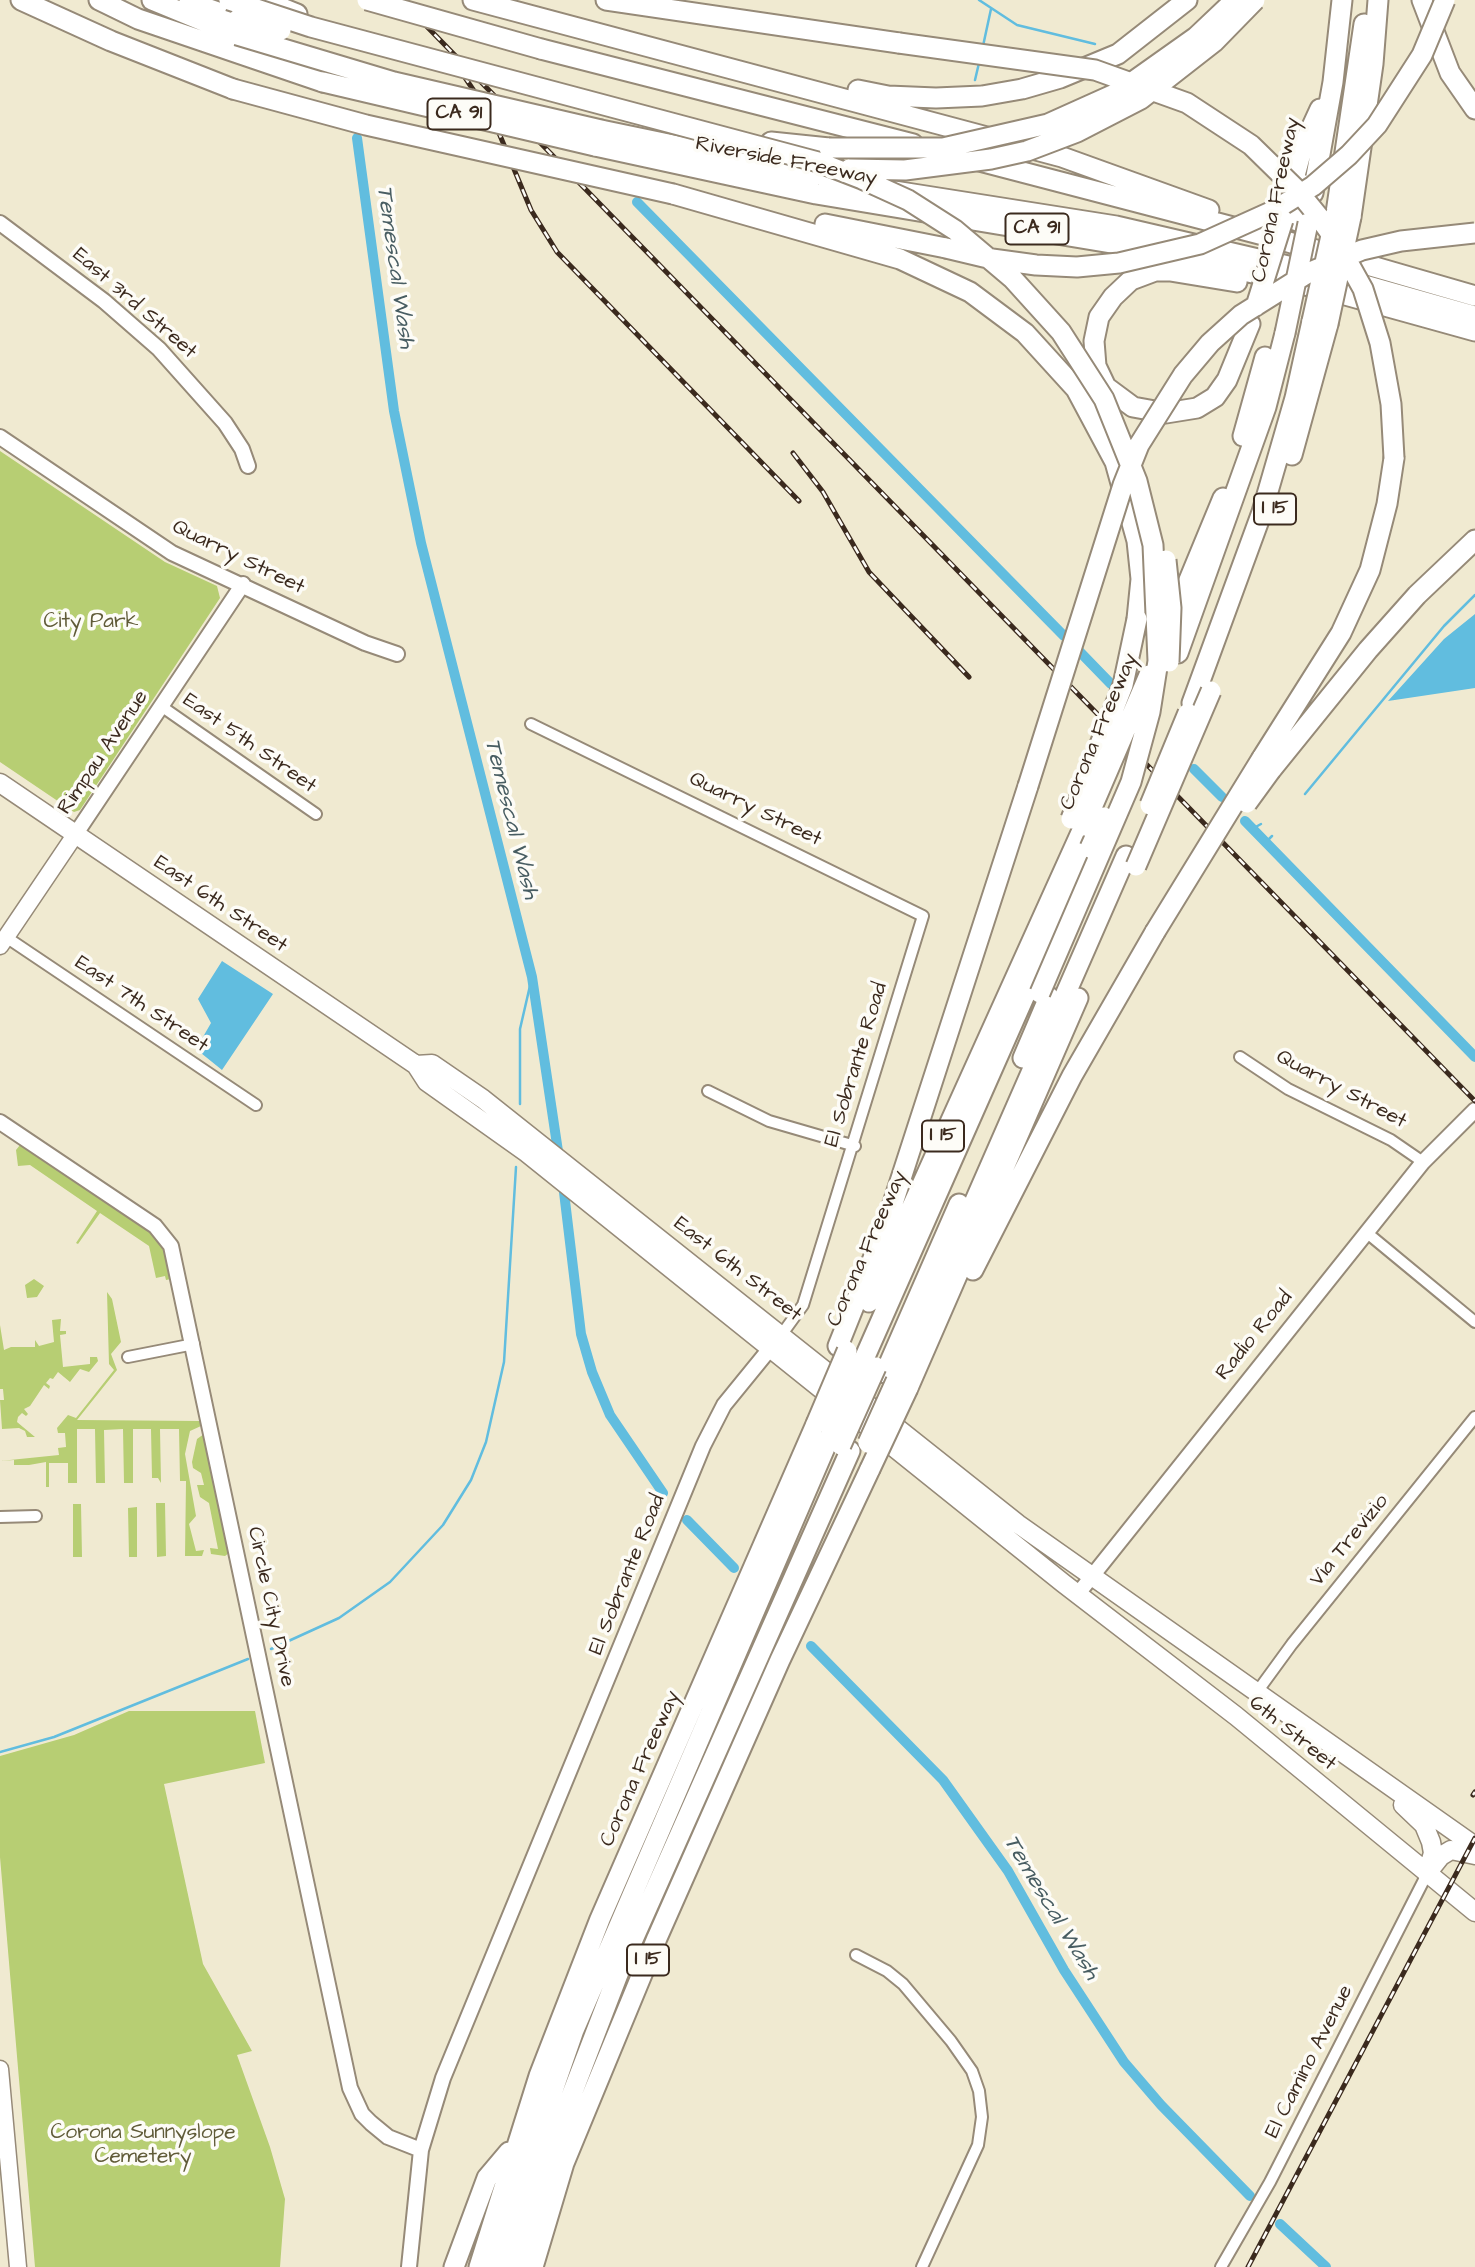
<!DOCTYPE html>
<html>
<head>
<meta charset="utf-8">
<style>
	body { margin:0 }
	canvas { display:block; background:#f0ead1 }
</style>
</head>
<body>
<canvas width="1475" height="2267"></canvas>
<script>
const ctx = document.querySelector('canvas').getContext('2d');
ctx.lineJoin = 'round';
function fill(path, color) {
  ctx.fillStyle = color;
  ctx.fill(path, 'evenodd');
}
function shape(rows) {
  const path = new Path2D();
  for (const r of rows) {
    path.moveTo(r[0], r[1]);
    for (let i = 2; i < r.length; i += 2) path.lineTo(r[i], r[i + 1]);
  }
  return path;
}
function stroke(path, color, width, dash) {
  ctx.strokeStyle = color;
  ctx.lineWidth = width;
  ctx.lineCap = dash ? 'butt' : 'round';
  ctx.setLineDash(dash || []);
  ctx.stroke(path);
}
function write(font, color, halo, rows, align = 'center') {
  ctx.font = font + ' "Architects Daughter",sans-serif';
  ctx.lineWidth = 7;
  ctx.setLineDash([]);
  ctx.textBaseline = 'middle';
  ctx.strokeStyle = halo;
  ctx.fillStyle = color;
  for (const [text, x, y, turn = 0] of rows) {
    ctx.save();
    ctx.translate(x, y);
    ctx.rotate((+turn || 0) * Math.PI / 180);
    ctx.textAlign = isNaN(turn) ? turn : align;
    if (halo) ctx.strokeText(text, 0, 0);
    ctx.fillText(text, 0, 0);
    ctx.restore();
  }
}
fill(shape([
	[0,451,165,562,217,586,220,598,80,810,74,812,0,762],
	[20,1145,152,1232,165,1253,171,1279,166,1280,165,1276,156,1278,149,1246,100,1213,78,1244,76,1243,97,1211,30,1165,18,1166,16,1150],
	[34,1279,44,1286,37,1297,27,1298,25,1285],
	[107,1292,112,1299,121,1342,111,1354,117,1370,77,1420,201,1421,201,1426,190,1431,185,1454,196,1516,189,1524,196,1551,204,1550,202,1556,185,1556,186,1481,180,1481,179,1429,160,1429,161,1483,158,1478,152,1478,151,1429,133,1429,133,1483,124,1483,123,1429,104,1430,105,1483,96,1483,95,1429,77,1429,77,1483,68,1483,68,1463,49,1463,49,1487,46,1487,46,1462,29,1465,14,1465,14,1460,0,1461,59,1455,58,1448,66,1447,65,1433,58,1433,57,1428,68,1415,76,1418,114,1370,109,1364],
	[61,1319,60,1331,66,1331,66,1334,60,1335,63,1367,90,1364,90,1357,97,1357,98,1361,89,1372,80,1369,70,1382,58,1372,53,1379,50,1378,46,1383,50,1386,49,1389,44,1385,30,1406,24,1409,28,1414,26,1416,22,1413,18,1417,17,1422,35,1437,27,1437,25,1431,19,1428,2,1429,0,1400,4,1400,3,1389,0,1389,0,1325,4,1350,11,1347,35,1347,35,1340,39,1346,54,1342,52,1320],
	[204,1434,229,1553,225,1556,211,1554,210,1548,218,1549,209,1503,200,1497,197,1485,204,1485,201,1473,193,1468,192,1462,197,1439],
	[156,1503,165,1503,166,1556,157,1557],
	[73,1504,81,1504,82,1557,73,1557],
	[137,1507,137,1557,129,1557,128,1508],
	[129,1711,255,1711,265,1763,164,1784,203,1964,252,2051,237,2055,270,2147,285,2199,280,2267,35,2267,0,1857,0,1756,74,1735]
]), '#b7ce73');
fill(shape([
	[1475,614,1475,688,1388,701,1444,639],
	[222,961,273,994,222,1070,196,1049,211,1023,198,999]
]), '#61bddf');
stroke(shape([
	[979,0,1017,25,1095,44],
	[983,46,991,9],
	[975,80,979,63],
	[1305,794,1444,626,1475,595],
	[1252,829,1261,824],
	[1266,842,1272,836],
	[520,1104,520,1029,532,977],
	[271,1649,339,1618,390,1582,443,1525,471,1480,486,1442,504,1362,516,1167],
	[0,1752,54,1737,248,1659]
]), '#61bddf', 2.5);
stroke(shape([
	[357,138,394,411,421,543,532,977,559,1158],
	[637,202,1064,636],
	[1079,651,1111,684],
	[1194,769,1222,797],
	[1245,821,1475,1057],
	[563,1184,581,1334,592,1372,610,1415,663,1493],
	[687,1520,734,1568],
	[811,1646,943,1780,1008,1871,1064,1970,1124,2062,1161,2105,1250,2196],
	[1280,2224,1326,2267]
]), '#61bddf', 10);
const minor = shape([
	[161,706,316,814],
	[531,724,923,916,803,1305,782,1334],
	[6,937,256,1105],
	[1240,1057,1288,1089,1391,1140,1423,1162],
	[708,1091,769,1121,855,1146],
	[1366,1232,1475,1322],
	[128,1357,194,1344],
	[0,1517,36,1516],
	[1257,1692,1292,1644,1475,1417],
	[856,1955,887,1971,903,1984,951,2041,972,2071,979,2091,982,2117,978,2145,922,2267],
	[1221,2267,1270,2182,1427,1874]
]);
const tertiary = shape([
	[0,223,104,301,159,349,225,423,242,449,248,466],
	[0,437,172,553,365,643,397,654],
	[75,835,243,584],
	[0,1122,155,1226,171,1246,350,2088,362,2114,371,2123,388,2137,421,2150],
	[1077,1595,1423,1162,1475,1110],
	[409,2267,421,2150,443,2078,703,1446,724,1405,777,1340]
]);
const secondary = shape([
	[0,946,75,835],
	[0,2069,18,2267]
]);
const primary = shape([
	[0,783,416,1065,427,1082,527,1153,1063,1583,1236,1716,1475,1912],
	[416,1065,432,1064,483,1099,1018,1524,1475,1846],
	[1403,1805,1424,1825,1431,1842,1433,1853,1427,1874],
	[1429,1871,1441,1856,1451,1850,1475,1855]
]);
const motorway = shape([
	[21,0,111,41,233,89],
	[99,0,138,19,323,82],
	[152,0,237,35],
	[262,0,297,14],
	[473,0,1062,157,1209,210],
	[606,0,899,43],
	[1422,0,1450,73,1475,109],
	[189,2,238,19],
	[541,49,913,144],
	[858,90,888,96,936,98,982,96,1022,89,1060,78,1118,54,1187,0],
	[601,130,861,184],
	[771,142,829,148],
	[595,146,816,194,1153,250,1331,291,1475,331],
	[976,160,1271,237,1475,296],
	[894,191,1116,226,1314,272],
	[1313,193,1333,82,1342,0],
	[673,194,900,259,970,292,1025,333,1076,389,1115,462,1137,541,1141,579,1137,619],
	[1288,201,1303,146,1320,109],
	[1336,213,1364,24],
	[1351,217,1373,64,1378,0],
	[1297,221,1305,185],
	[825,224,946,248],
	[1350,281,1475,316],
	[1237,282,1170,271,1155,271,1131,280,1113,297,1099,317,1094,341,1096,366,1106,387,1133,407,1166,413,1197,408,1215,397,1227,380,1250,324],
	[1243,436,1265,357],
	[1292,455,1328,324],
	[1170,626,1223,498],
	[1178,653,1266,407,1285,333],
	[1192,703,1262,512,1295,398,1312,321],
	[1262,758,1341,633,1370,570,1387,504,1394,458],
	[1271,770,1368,650,1417,595,1475,540],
	[1023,1058,1049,997],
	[973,1270,1072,1076,1155,932],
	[869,1302,1084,826],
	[838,1346,884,1231,1028,786],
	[864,1359,1090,848],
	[885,1373,959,1204],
	[896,1381,1126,856],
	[908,1388,1078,998],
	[454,2267,487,2178,509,2152],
	[479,2267,539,2076,600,1919,816,1424],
	[496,2267,524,2174,574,2030,830,1436],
	[514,2267,557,2133,620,1969,850,1451],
	[533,2267,564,2163,657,1938,780,1660,870,1469]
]);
stroke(minor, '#968a78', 14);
stroke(tertiary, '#968a78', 18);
stroke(secondary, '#968a78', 19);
stroke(primary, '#968a78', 21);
stroke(motorway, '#968a78', 23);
stroke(minor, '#fff', 10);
stroke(tertiary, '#fff', 14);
stroke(secondary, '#fff', 16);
stroke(primary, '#fff', 18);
stroke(motorway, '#fff', 19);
const rail = shape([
	[401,0,1475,1101],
	[464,76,494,121,531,210,557,252,799,501],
	[793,453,823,492,869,572,969,677],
	[1473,1795,1475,1792],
	[1248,2267,1475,1838]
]);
stroke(rail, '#3b2a1e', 5);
stroke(rail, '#fdfcf7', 2.5, [8]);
const motorwayBridge = shape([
	[229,0,311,27,818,162,862,179,908,200,955,230,1013,279,1061,332,1104,399,1137,481,1153,545,1158,661,1150,712,1131,782,1040,993],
	[367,0,541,49],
	[238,19,281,30],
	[237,35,394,82,601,130],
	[899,43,1095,70,1187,103,1251,145,1297,190,1319,217,1338,244,1363,289,1380,343,1391,404,1394,458],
	[323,82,595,146],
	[233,89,366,125,673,194],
	[829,148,943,148,1048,124,1117,93,1196,37,1235,0],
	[849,169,905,170,991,159,1027,151,1077,132,1141,99,1214,42,1255,0],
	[946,248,992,259,1036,265,1077,267,1119,263,1200,244,1273,211,1313,186,1349,155,1377,125,1422,55,1445,0],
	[1256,306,1283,220],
	[1312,321,1336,213],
	[1328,324,1351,217],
	[1285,333,1308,223],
	[1166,560,1171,608,1169,662],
	[1028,786,1123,485,1139,445,1183,375,1210,343,1241,315,1308,273,1362,250,1401,241,1475,233],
	[1247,803,1271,770],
	[1150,805,1188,713],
	[1071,819,1123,685,1137,619],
	[1084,826,1149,675],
	[1090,848,1104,817],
	[1136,866,1211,691],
	[1155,932,1262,758],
	[816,1424,847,1351],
	[830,1436,864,1359],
	[868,1443,896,1381],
	[841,1445,876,1367],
	[870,1469,908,1388]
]);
stroke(motorwayBridge, '#968a78', 23, []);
stroke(motorwayBridge, '#fff', 19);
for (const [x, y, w] of [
	[459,114,63],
	[1037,229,63],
	[1275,509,42],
	[943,1136,42],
	[648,1960,42]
]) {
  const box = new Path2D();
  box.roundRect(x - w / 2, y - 15.5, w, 31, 5);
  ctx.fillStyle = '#fdfcf7';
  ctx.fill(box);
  stroke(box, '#3b2a1e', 2);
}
write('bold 19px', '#3b2a1e', null, [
	["CA 91",459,114],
	["CA 91",1037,229],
	["I 15",1275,509],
	["I 15",943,1136],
	["I 15",648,1960]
]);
write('21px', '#3b2a1e', '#fdfcf7', [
	["Riverside Freeway",786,162,11],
	["Corona Freeway",1277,200,-78],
	["East 3rd Street",134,304,41],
	["Quarry Street",238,558,26],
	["Corona Freeway",1100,732,-67],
	["East 5th Street",249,744,35],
	["Rimpau Avenue",104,753,-56],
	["Quarry Street",755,810,26],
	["East 6th Street",220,905,34],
	["East 7th Street",141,1005,34],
	["El Sobrante Road",857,1065,-73],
	["Quarry Street",1341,1090,28],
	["Corona Freeway",868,1249,-66],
	["East 6th Street",737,1270,38],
	["Radio Road",1255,1336,-51],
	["Via Trevizio",1350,1541,-51],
	["El Sobrante Road",628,1575,-68],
	["Circle City Drive",270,1607,78],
	["6th Street",1292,1734,39],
	["Corona Freeway",641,1769,-66],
	["El Camino Avenue",1310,2062,-63]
]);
write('21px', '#605b38', '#fdfcf7', [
	["City Park",91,623],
	["Corona Sunnyslope",143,2134],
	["Cemetery",143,2158]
]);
write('italic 23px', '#485d62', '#fdfcf7', [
	["Temescal Wash",394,267,82],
	["Temescal Wash",510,819,76],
	["Temescal Wash",1050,1908,59]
]);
</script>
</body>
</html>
